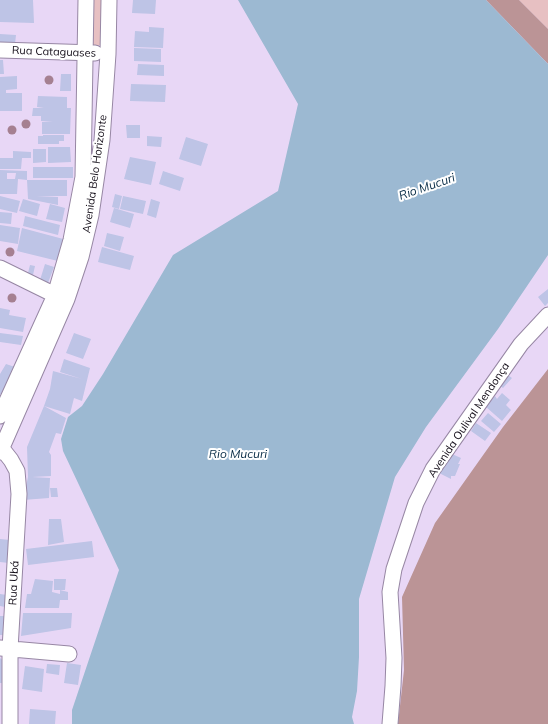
<!DOCTYPE html>
<html>
<head>
<meta charset="utf-8">
<style>
	body { margin:0 }
	canvas { display:block; background:#e8d7f6 }
</style>
</head>
<body>
<canvas width="548" height="724"></canvas>
<script>
const ctx = document.querySelector('canvas').getContext('2d');
ctx.lineJoin = 'round';
function fill(path, color) {
  ctx.fillStyle = color;
  ctx.fill(path, 'evenodd');
}
function shape(rows) {
  const path = new Path2D();
  for (const r of rows) {
    path.moveTo(r[0], r[1]);
    for (let i = 2; i < r.length; i += 2) path.lineTo(r[i], r[i + 1]);
  }
  return path;
}
function stroke(path, color, width, dash) {
  ctx.strokeStyle = color;
  ctx.lineWidth = width;
  ctx.lineCap = dash ? 'butt' : 'round';
  ctx.setLineDash(dash || []);
  ctx.stroke(path);
}
function write(font, color, halo, rows, align = 'center') {
  ctx.font = font + ' Mulish,sans-serif';
  ctx.lineWidth = 4;
  ctx.setLineDash([]);
  ctx.textBaseline = 'middle';
  ctx.strokeStyle = halo;
  ctx.fillStyle = color;
  for (const [text, x, y, turn = 0] of rows) {
    ctx.save();
    ctx.translate(x, y);
    ctx.rotate((+turn || 0) * Math.PI / 180);
    ctx.textAlign = isNaN(turn) ? turn : align;
    if (halo) ctx.strokeText(text, 0, 0);
    ctx.fillText(text, 0, 0);
    ctx.restore();
  }
}
fill(shape([
	[94,0,103,0,101,44,97,47,93,45],
	[519,0,548,0,548,29]
]), '#e7c0c2');
fill(shape([
	[486,0,519,0,548,29,548,64],
	[548,369,548,724,398,724,404,670,402,597,435,523,503,427]
]), '#bb9496');
fill(shape([
	[238,0,486,0,548,64,548,255,498,329,426,427,395,477,359,599,359,657,357,691,352,717,354,724,72,724,72,710,119,570,63,451,61,439,68,417,82,406,103,374,173,255,278,191,298,104]
]), '#9cb9d2');
fill(shape([
	[0,0,33,0,34,23,0,22],
	[133,0,156,0,155,14,132,13],
	[149,27,164,28,163,48,134,47,135,31,149,32],
	[0,34,16,35,15,44,0,43],
	[134,48,161,49,161,62,134,61],
	[0,60,3,60,4,74,0,74],
	[138,64,164,65,164,76,137,75],
	[61,74,71,74,71,91,60,91],
	[17,76,17,89,6,90,6,93,22,93,22,111,0,111,0,77],
	[131,84,166,85,165,102,130,101],
	[38,96,67,97,67,108,71,108,70,134,42,134,42,122,53,122,41,121,41,116,32,116,33,108,44,108,37,107],
	[126,125,140,125,140,138,127,138],
	[43,135,64,135,64,141,59,141,59,144,38,144,38,136,43,136],
	[147,136,162,137,161,147,147,146],
	[186,137,208,144,201,166,179,159],
	[48,147,70,147,71,162,48,163],
	[33,149,46,149,46,162,33,163],
	[13,151,31,152,31,158,22,158,21,169,0,169,0,158,13,158],
	[130,157,156,162,151,185,124,179],
	[33,167,73,167,73,178,33,178],
	[0,170,27,171,27,180,18,179,17,194,0,194],
	[7,173,16,173,15,179,7,179],
	[163,171,184,178,180,191,159,184],
	[27,180,67,180,67,196,36,196,58,197,58,205,28,199],
	[115,194,122,196,119,209,112,207],
	[0,196,20,201,17,213,0,209],
	[123,196,146,201,143,214,120,209],
	[23,199,40,204,37,216,19,211],
	[151,199,160,202,156,218,147,215],
	[50,204,65,208,62,222,46,219],
	[114,208,134,214,130,228,110,222],
	[0,212,12,213,11,224,0,223],
	[25,216,60,225,58,235,23,226],
	[0,225,20,228,18,244,0,241],
	[22,228,67,240,62,262,17,251],
	[107,233,124,237,120,251,104,246],
	[102,247,134,256,130,270,98,262],
	[45,264,54,267,48,283,40,280],
	[30,265,35,266,33,275,28,273],
	[548,289,548,303,545,306,538,297],
	[0,308,10,310,9,315,26,318,23,332,0,328],
	[0,333,23,336,21,345,0,342],
	[74,333,91,339,83,359,66,353],
	[64,359,90,368,82,401,74,398,70,414,44,406,50,389,53,371,82,379,60,372],
	[6,364,15,367,4,396,0,394,0,374],
	[505,373,512,378,503,388,496,383],
	[502,393,510,400,506,405,511,410,502,421,486,407,495,396,497,399],
	[44,406,66,418,61,434,56,433,49,452,51,455,51,476,32,477,50,478,49,498,23,500,28,477,27,447],
	[488,413,501,424,494,432,481,421],
	[476,423,491,433,485,441,471,431],
	[452,454,461,458,458,464,460,464,455,476,451,476,451,479,439,473,447,456,450,458],
	[50,488,57,488,58,497,51,497],
	[49,519,61,519,64,542,48,545],
	[0,539,10,540,9,563,0,562],
	[92,541,94,557,28,565,26,549],
	[35,579,53,581,52,592,60,594,60,590,68,592,68,600,60,600,59,608,25,608,27,594,31,594],
	[54,579,66,579,65,590,54,590],
	[0,594,7,595,5,607,0,606],
	[23,613,72,613,71,628,21,636],
	[0,616,5,616,4,635,0,635],
	[0,658,7,664,5,683,0,683],
	[67,663,81,665,78,685,64,683],
	[47,664,60,665,59,675,46,673],
	[25,666,44,669,42,692,22,689],
	[30,709,56,711,55,724,29,724]
]), '#bec4e6');
const minor = shape([
	[0,50,95,53],
	[0,268,55,295],
	[0,416,55,295,71,240,83,177,86,0],
	[0,446,11,460,17,471,19,494,10,649,10,724],
	[0,452,67,299,81,257,91,215,102,140,108,54,109,0],
	[0,648,69,654],
	[390,724,393,686,394,658,390,592,394,569,416,503,433,469,521,344,548,315]
]);
stroke(minor, '#9787a4', 17);
stroke(minor, '#fff', 15);
ctx.fillStyle = '#a58091';
for (const [x, y] of [
	[49,80],
	[26,124],
	[12,130],
	[10,252],
	[12,298]
]) {
  ctx.beginPath();
  ctx.arc(x, y, 4.5, 0, 2 * Math.PI);
  ctx.fill();
}
write('11px', '#120c17', '#fff', [
	["Rua Cataguases",54,52,2],
	["Avenida Belo Horizonte",95,174,-82],
	["Avenida Oulival Mendonça",469,420,-56],
	["Rua Ubá",14,583,-87]
]);
write('italic 12px', '#082c46', '#fff', [
	["Rio Mucuri",427,187,-19],
	["Rio Mucuri",238,454]
]);
</script>
</body>
</html>
